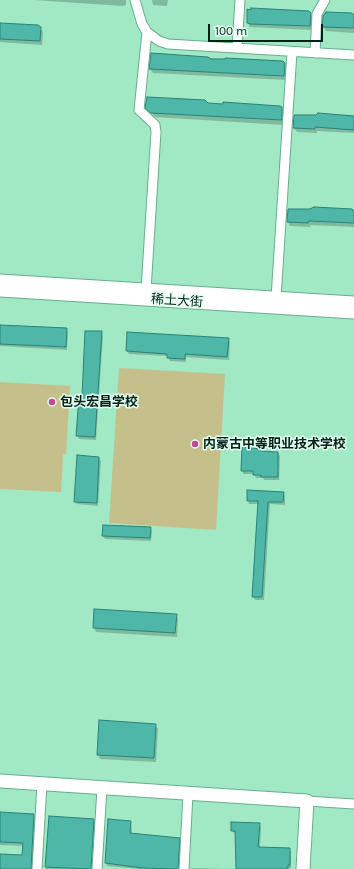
<!DOCTYPE html>
<html>
<head>
<meta charset="utf-8">
<style>
	body { margin:0 }
	#map { position:relative; width:354px; height:869px; overflow:hidden; background:#a1e8c5; font-family:Karla,sans-serif }
	canvas { display:block }
	.scale { position:absolute; left:208px; top:24px; width:115px; height:18px; box-sizing:border-box; border:2px solid #032115; border-top:0; padding-left:5px; font-size:12px; line-height:14px; white-space:nowrap; color:#032115; -webkit-text-stroke:3px #e3fef0; paint-order:stroke }
</style>
</head>
<body>
<div id="map">
<canvas width="354" height="869"></canvas>
<div class="scale">100 m</div>
</div>
<script>
const ctx = document.querySelector('canvas').getContext('2d');
ctx.lineJoin = 'round';
function fill(path, color) {
  ctx.fillStyle = color;
  ctx.fill(path, 'evenodd');
}
function shape(rows) {
  const path = new Path2D();
  for (const r of rows) {
    path.moveTo(r[0], r[1]);
    for (let i = 2; i < r.length; i += 2) path.lineTo(r[i], r[i + 1]);
  }
  return path;
}
function stroke(path, color, width, dash) {
  ctx.strokeStyle = color;
  ctx.lineWidth = width;
  ctx.lineCap = dash ? 'butt' : 'round';
  ctx.setLineDash(dash || []);
  ctx.stroke(path);
}
function write(font, color, halo, rows, align = 'center') {
  ctx.font = font + ' Karla,"Noto Sans SC",sans-serif';
  ctx.lineWidth = 3;
  ctx.setLineDash([]);
  ctx.textBaseline = 'middle';
  ctx.strokeStyle = halo;
  ctx.fillStyle = color;
  for (const [text, x, y, turn = 0] of rows) {
    ctx.save();
    ctx.translate(x, y);
    ctx.rotate((+turn || 0) * Math.PI / 180);
    ctx.textAlign = isNaN(turn) ? turn : align;
    if (halo) ctx.strokeText(text, 0, 0);
    ctx.fillText(text, 0, 0);
    ctx.restore();
  }
}
fill(shape([
	[119,368,225,374,216,530,109,523],
	[0,382,70,386,66,454,63,454,61,492,0,489]
]), '#c5c08b');
fill(shape([
	[34,0,126,0,126,5,123,6],
	[152,0,168,0,167,6,153,5],
	[326,13,354,14,354,33,326,31,323,26],
	[311,14,313,18,312,30,250,27,248,23],
	[0,25,41,28,43,32,42,45,0,42],
	[152,54,285,64,287,68,286,80,153,73,150,69],
	[208,104,233,104,282,108,284,112,283,125,155,117,146,107],
	[354,117,354,133,317,131,317,133,297,132,294,128],
	[314,208,354,210,354,227,311,225,310,227,290,226,288,222],
	[0,326,66,329,68,332,67,350,0,346],
	[101,332,103,336,96,440,79,439,78,436,80,397,83,398],
	[228,339,230,342,229,360,186,357,186,362,170,361,168,356,129,354,127,351],
	[260,450,262,452,278,453,280,456,279,480,264,480,263,478,256,478,254,474,244,474,242,471],
	[99,458,101,461,98,506,77,504,75,501],
	[283,493,285,496,285,505,270,504,264,600,255,600,253,596,259,504,249,504,248,500],
	[150,528,152,531,151,541,105,539,103,536],
	[176,615,178,619,177,637,96,632,94,628],
	[155,725,158,729,156,762,100,759,98,754],
	[0,813,34,815,36,818,34,869,0,869,0,855,23,856,24,846,0,845],
	[50,817,94,820,95,822,92,869,46,869],
	[131,822,132,834,179,839,181,842,180,869,139,869,107,866,106,863],
	[232,824,259,824,261,827,260,848,290,849,291,852,291,868,237,869,236,834,232,831],
	[191,868,235,869,190,869]
]), '#0003');
const building = shape([
	[251,8,309,11,311,13,310,26,250,24,247,23,247,9,251,10,251,8],
	[326,12,352,13,354,15,354,28,322,27,323,16,326,12],
	[0,23,38,25,41,27,40,41,0,39,0,23],
	[151,53,208,57,211,59,225,59,225,58,283,61,285,63,284,76,149,69,151,53],
	[147,97,205,100,208,103,223,104,223,102,280,106,282,107,282,120,151,113,145,108,147,97],
	[318,113,354,116,354,130,315,127,315,129,293,128,294,115,316,115,318,113],
	[314,207,352,209,354,211,354,223,309,221,308,223,287,222,288,209,310,209,314,207],
	[0,325,67,328,66,347,0,344,0,325],
	[85,331,102,331,95,437,76,436,79,396,82,396,85,331],
	[127,332,229,338,227,357,185,354,185,359,167,358,167,354,126,351,127,332],
	[242,447,261,449,261,451,278,452,278,477,261,477,261,475,253,475,253,471,241,471,242,447],
	[77,455,99,457,97,503,74,502,77,455],
	[247,490,284,492,283,502,268,502,262,597,252,597,258,501,247,501,247,490],
	[103,525,151,527,150,538,102,536,103,525],
	[94,609,177,614,175,633,93,628,94,609],
	[99,720,156,724,154,758,97,755,99,720],
	[0,812,34,814,31,869,0,869,0,854,22,855,23,843,0,842,0,812],
	[49,816,94,819,91,869,45,867,49,816],
	[108,819,131,821,130,833,180,838,178,869,143,868,105,863,108,819],
	[231,822,260,823,258,847,290,848,290,865,288,865,288,869,236,869,235,831,231,831,231,822]
]);
fill(building, '#4eb7a8');
stroke(building, '#288478', 1);
const street = shape([
	[135,0,142,24,147,32,159,41,168,44,354,55],
	[237,48,240,0],
	[315,53,317,14,325,0],
	[146,290,156,132,155,125,139,110,147,32],
	[276,298,292,52],
	[307,801,354,804],
	[37,869,42,784],
	[97,869,102,788],
	[184,869,188,794]
]);
const secondary = shape([
	[0,281,354,303],
	[0,290,354,312],
	[0,781,307,801,303,869]
]);
stroke(street, '#68ae8d', 11);
stroke(secondary, '#68ae8d', 15);
stroke(street, '#fff', 9);
stroke(secondary, '#fff', 13);
for (const [x, y, r, color] of [
	[52,402,4,"#c14799"],
	[195,444,4,"#c14799"]
]) {
  const dot = new Path2D();
  dot.arc(x, y, r, 0, 2 * Math.PI);
  ctx.fillStyle = color;
  ctx.fill(dot);
  stroke(dot, '#e3fef0', 1.5);
}
write('13px', '#032115', '#e3fef0', [
	["稀土大街",177,301,4]
]);
write('bold 13px', '#032115', '#e3fef0', [
	["包头宏昌学校",60,402],
	["内蒙古中等职业技术学校",203,444]
], 'left');
</script>
</body>
</html>
